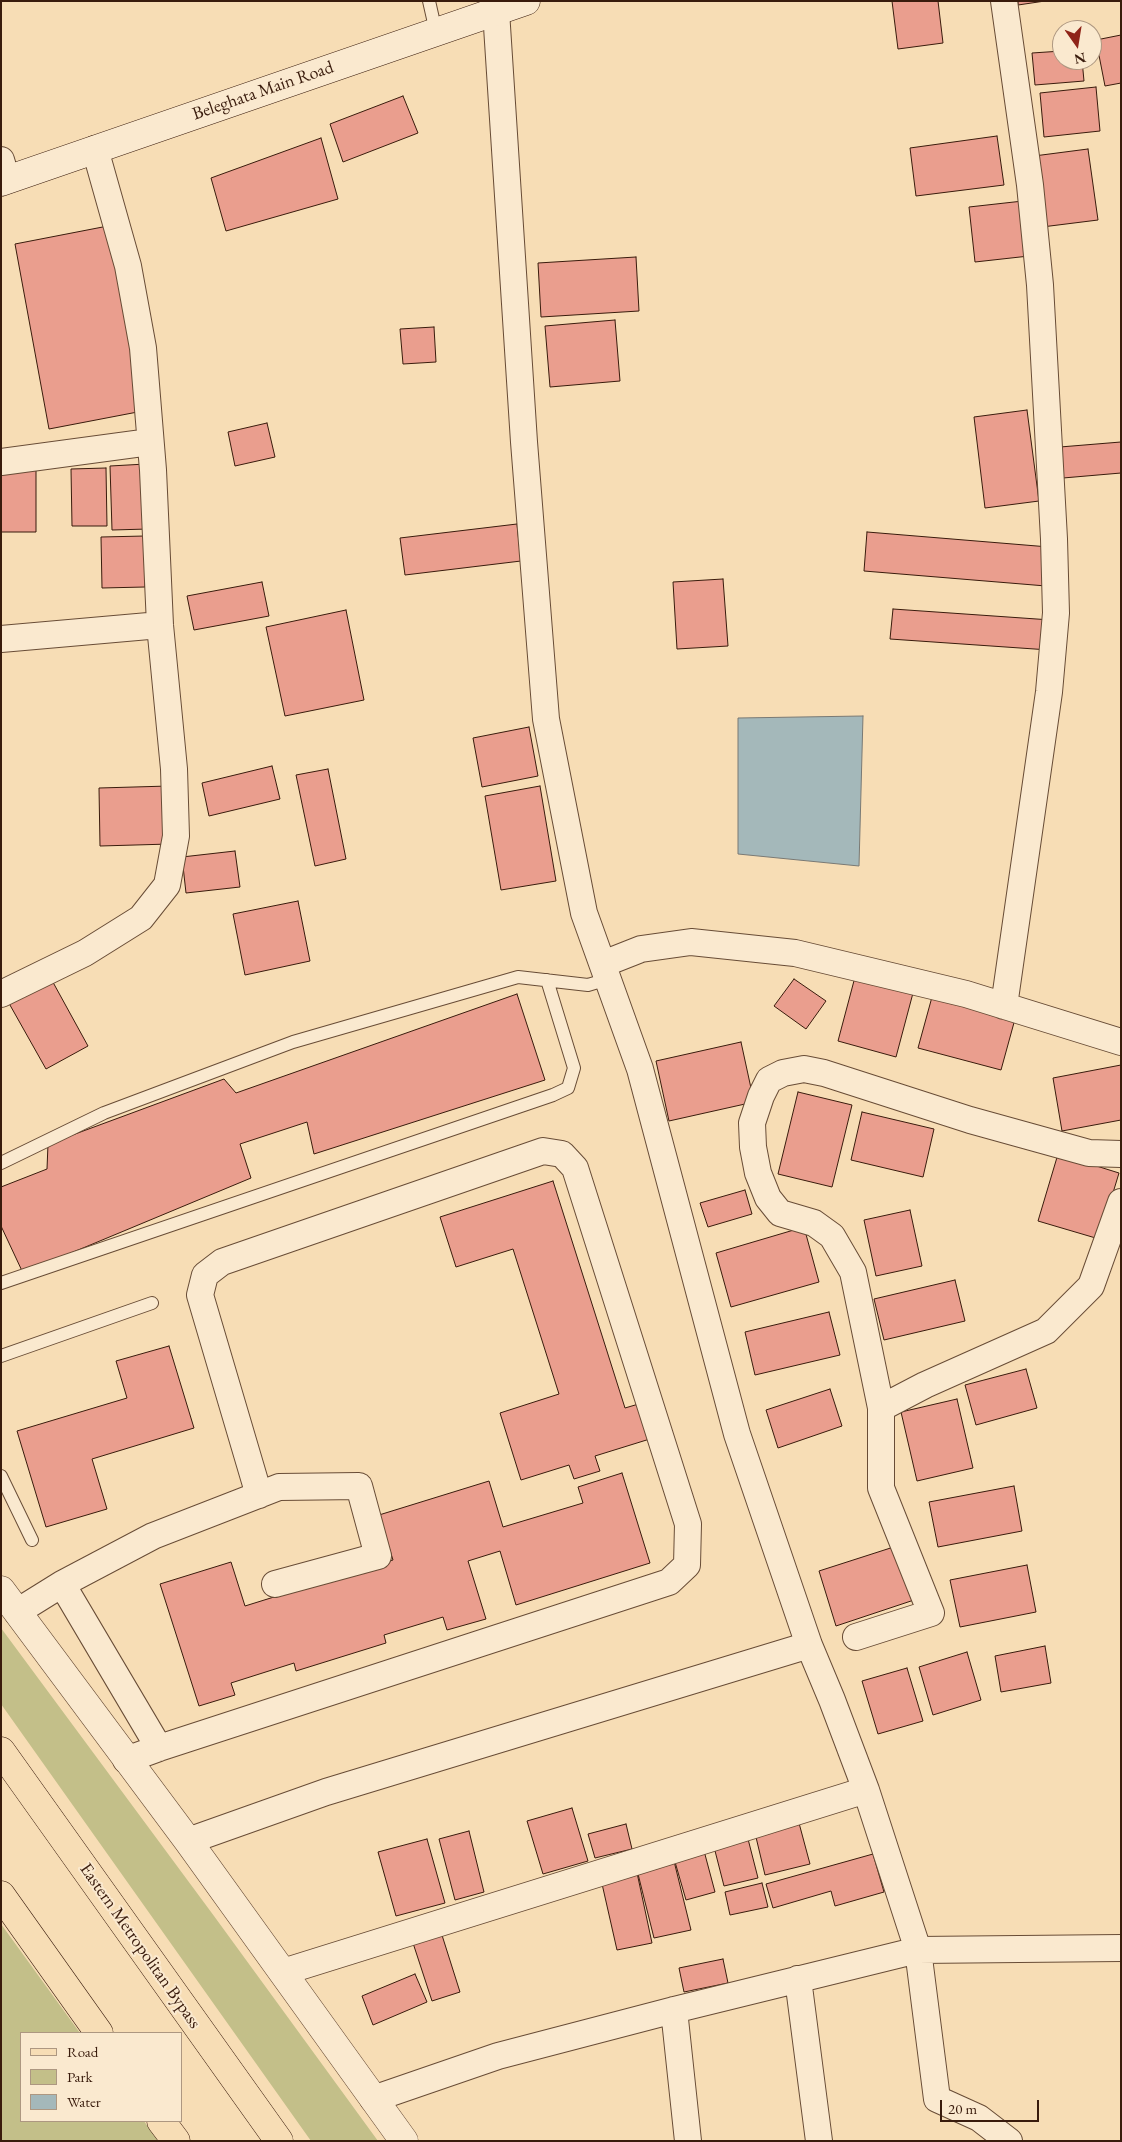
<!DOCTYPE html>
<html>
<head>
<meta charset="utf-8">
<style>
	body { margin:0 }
	#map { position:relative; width:1122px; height:2142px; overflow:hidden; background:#f7ddb5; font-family:"EB Garamond",serif }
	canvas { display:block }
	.frame { position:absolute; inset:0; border:2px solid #391b0c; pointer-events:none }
	.legend { position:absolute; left:20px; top:2032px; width:162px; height:90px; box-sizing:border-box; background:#fae9cf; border:1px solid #ad9781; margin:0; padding:6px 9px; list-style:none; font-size:15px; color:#391b0c }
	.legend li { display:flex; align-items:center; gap:10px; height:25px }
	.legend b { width:25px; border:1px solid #ad9781 }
	.north { position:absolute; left:1052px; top:20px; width:50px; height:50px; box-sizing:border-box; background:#fae9cf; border:1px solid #ad9781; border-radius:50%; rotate:167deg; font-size:14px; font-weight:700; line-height:20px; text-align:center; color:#391b0c }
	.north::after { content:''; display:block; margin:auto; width:18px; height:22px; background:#8f2418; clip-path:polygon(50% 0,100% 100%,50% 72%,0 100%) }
	.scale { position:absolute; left:940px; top:2100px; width:99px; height:22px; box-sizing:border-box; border:2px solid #391b0c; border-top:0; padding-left:6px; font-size:15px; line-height:18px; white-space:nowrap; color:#391b0c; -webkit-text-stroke:4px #fae9cf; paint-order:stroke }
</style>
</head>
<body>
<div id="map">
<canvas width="1122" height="2142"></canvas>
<div class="frame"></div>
<ul class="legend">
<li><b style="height:6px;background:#f7ddb5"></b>Road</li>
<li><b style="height:14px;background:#c3bf89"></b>Park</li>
<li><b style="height:14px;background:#a4b8ba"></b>Water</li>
</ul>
<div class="north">N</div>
<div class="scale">20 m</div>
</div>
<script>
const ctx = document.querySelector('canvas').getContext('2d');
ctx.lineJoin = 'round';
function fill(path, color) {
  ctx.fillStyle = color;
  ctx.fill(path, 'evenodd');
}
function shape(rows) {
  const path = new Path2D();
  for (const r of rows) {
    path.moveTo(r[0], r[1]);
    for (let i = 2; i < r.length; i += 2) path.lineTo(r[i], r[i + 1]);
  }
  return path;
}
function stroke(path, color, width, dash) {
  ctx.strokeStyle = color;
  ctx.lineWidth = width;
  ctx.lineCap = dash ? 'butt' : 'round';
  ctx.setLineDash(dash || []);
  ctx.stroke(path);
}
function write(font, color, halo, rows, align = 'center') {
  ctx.font = font + ' "EB Garamond",serif';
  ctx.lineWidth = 4;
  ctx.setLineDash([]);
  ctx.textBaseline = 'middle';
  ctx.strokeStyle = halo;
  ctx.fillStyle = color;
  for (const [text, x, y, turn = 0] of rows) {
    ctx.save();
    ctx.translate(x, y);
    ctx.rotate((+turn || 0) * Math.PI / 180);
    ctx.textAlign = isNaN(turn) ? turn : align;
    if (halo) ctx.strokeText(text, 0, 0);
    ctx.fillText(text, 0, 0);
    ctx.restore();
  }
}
fill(shape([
	[1,1628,214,1916,378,2141,311,2141,1,1704],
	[1,1924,80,2033,21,2033,21,2121,144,2121,158,2141,1,2141]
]), '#c3bf89');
const water = shape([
	[863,716,859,866,738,854,738,718,863,716]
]);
fill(water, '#a4b8ba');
stroke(water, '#797974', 1);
const building = shape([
	[892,1,938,1,943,43,898,49,892,1],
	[1018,1,1045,1,1018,5,1018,1],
	[1121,35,1121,83,1105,86,1096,40,1121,35],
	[1062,51,1062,60,1082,60,1084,81,1035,85,1032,53,1062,51],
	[1096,87,1100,131,1044,137,1040,93,1096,87],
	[403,96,418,133,343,162,330,124,403,96],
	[997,136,1004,185,916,196,910,148,997,136],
	[321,138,338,199,226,231,211,178,321,138],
	[1088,149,1098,220,1042,227,1034,156,1088,149],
	[1023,201,1029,256,975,262,969,207,1023,201],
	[113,225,148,410,49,429,15,244,113,225],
	[636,257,639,311,541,317,538,263,636,257],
	[615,320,620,381,550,387,545,326,615,320],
	[434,327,436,362,403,364,400,329,434,327],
	[1027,410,1039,501,985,508,974,417,1027,410],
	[267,423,275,457,235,466,228,432,267,423],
	[1121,442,1121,473,1063,478,1060,447,1121,442],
	[146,464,148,529,112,530,110,466,146,464],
	[106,468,107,526,72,526,71,469,106,468],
	[1,469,36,470,36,532,1,532,1,469],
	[517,524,521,561,405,575,400,538,517,524],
	[867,532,1049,547,1046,586,864,571,867,532],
	[145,536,145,587,102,588,101,537,145,536],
	[723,579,728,646,677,649,673,582,723,579],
	[262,582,269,616,194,630,187,596,262,582],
	[893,609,1051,620,1049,650,890,639,893,609],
	[346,610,364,700,285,716,266,627,346,610],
	[529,727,538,776,482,787,473,738,529,727],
	[272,766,280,799,209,816,202,783,272,766],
	[328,769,346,859,315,866,296,775,328,769],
	[169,786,170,844,100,846,99,788,169,786],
	[540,786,556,881,501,890,485,796,540,786],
	[235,851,240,887,186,893,182,857,235,851],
	[298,901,310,961,245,975,233,914,298,901],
	[49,975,88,1046,46,1069,6,998,49,975],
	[855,977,913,993,896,1057,838,1041,855,977],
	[794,979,826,1001,806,1029,774,1006,794,979],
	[517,994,545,1080,314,1154,307,1122,240,1144,251,1178,23,1273,1,1226,1,1187,47,1169,48,1144,224,1079,236,1093,517,994],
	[932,997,1015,1019,1001,1070,918,1048,932,997],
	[741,1042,754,1102,669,1121,656,1061,741,1042],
	[1121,1065,1121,1120,1062,1131,1053,1078,1121,1065],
	[798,1092,852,1105,832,1187,778,1174,798,1092],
	[862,1112,934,1129,923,1177,851,1160,862,1112],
	[1058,1154,1119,1173,1099,1239,1038,1221,1058,1154],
	[553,1181,625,1408,642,1403,653,1438,595,1456,600,1471,574,1479,569,1465,521,1480,500,1413,559,1394,513,1249,456,1267,440,1217,553,1181],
	[745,1190,752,1214,708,1227,700,1203,745,1190],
	[910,1210,922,1266,876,1276,864,1220,910,1210],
	[804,1227,819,1282,731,1307,716,1253,804,1227],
	[955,1280,965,1321,884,1340,874,1299,955,1280],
	[829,1312,840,1355,755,1375,745,1332,829,1312],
	[169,1346,194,1428,92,1459,107,1509,46,1527,17,1431,127,1398,116,1361,169,1346],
	[1026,1369,1037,1408,976,1425,965,1385,1026,1369],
	[830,1389,842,1426,778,1448,766,1410,830,1389],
	[957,1399,973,1468,917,1481,901,1412,957,1399],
	[622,1473,650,1563,516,1605,500,1551,468,1561,486,1619,447,1630,443,1617,384,1635,386,1643,296,1671,294,1663,231,1683,235,1695,199,1706,160,1584,231,1562,245,1606,393,1560,379,1515,489,1481,503,1527,583,1503,578,1487,622,1473],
	[1014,1486,1022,1531,938,1547,929,1502,1014,1486],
	[903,1544,920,1598,836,1626,819,1571,903,1544],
	[1027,1565,1036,1612,960,1627,950,1580,1027,1565],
	[1045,1646,1051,1683,1001,1692,995,1656,1045,1646],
	[967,1652,981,1700,933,1715,919,1667,967,1652],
	[907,1668,923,1721,878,1734,862,1681,907,1668],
	[572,1808,588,1861,543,1874,527,1821,572,1808],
	[799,1823,810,1864,765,1875,755,1833,799,1823],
	[626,1824,632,1849,595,1858,588,1834,626,1824],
	[469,1831,484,1892,455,1900,439,1839,469,1831],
	[747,1835,758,1878,724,1886,713,1843,747,1835],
	[427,1839,445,1903,396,1916,378,1852,427,1839],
	[703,1847,715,1892,686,1900,673,1855,703,1847],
	[873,1854,884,1892,835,1906,831,1891,773,1908,766,1884,873,1854],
	[673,1857,691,1930,654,1938,636,1866,673,1857],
	[636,1868,652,1943,617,1950,600,1875,636,1868],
	[762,1883,768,1907,730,1915,725,1892,762,1883],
	[441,1932,460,1992,432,2001,412,1940,441,1932],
	[723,1959,728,1983,684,1992,679,1968,723,1959],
	[415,1974,427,2002,373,2025,362,1996,415,1974]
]);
fill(building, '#ea9e8e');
stroke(building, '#391b0c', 1);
const service = shape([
	[429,1,436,32],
	[1,1163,104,1113,293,1042,518,977,588,985,608,979],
	[1,1283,553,1095,568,1088,574,1068,547,980],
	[1,1356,152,1303],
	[1,1476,32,1540]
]);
const minor = shape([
	[496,11,524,442,546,719,584,913,640,1069,737,1434,809,1645,832,1700,866,1790,918,1950,937,2099,979,2118,1009,2141],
	[1,160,7,180],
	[1,462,150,442],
	[1,639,160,625],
	[603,964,641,949,691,942,795,953,966,994,1121,1042],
	[1,994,85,953,141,918,167,885,176,836,174,769,160,625,153,470,143,348,128,266,95,149],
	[1004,1006,1049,692,1056,613,1054,539,1040,285,1030,185,1004,1],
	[881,1408,853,1272,832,1236,814,1223,780,1213,768,1198,758,1173,753,1147,752,1123,761,1096,769,1080,783,1073,804,1069,824,1073,970,1120,1089,1153,1121,1154],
	[62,1584,159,1748],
	[17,1612,62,1584,153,1536,279,1487,359,1486,378,1556,275,1584],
	[856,1637,931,1613,881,1488,881,1408,925,1385,1046,1331,1091,1286,1121,1202],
	[126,1760,159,1748,669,1582,687,1565,688,1524,575,1168,562,1154,543,1151,222,1262,205,1275,200,1295,259,1495],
	[188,1841,326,1792,809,1645],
	[283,1972,866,1790],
	[798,1979,819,2141],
	[674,2010,688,2141],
	[373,2099,498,2056,674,2010,918,1950,1121,1948]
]);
const tertiary = shape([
	[1,1590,188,1841,404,2141]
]);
const secondary = shape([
	[1,182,526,1]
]);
const primary = shape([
	[1,1751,279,2141],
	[1,1895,99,2033],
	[161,2121,176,2141]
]);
stroke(service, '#684c36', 14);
stroke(minor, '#684c36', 28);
stroke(tertiary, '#684c36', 29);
stroke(secondary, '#391b0c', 29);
stroke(primary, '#391b0c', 29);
stroke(service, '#fae9cf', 12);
stroke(minor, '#fae9cf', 26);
stroke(tertiary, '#fae9cf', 28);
stroke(secondary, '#fae9cf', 28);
stroke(primary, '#f7ddb5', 28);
write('18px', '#391b0c', '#fae9cf', [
	["Beleghata Main Road",263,91,-19],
	["Eastern Metropolitan Bypass",140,1946,55]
]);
</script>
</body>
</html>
